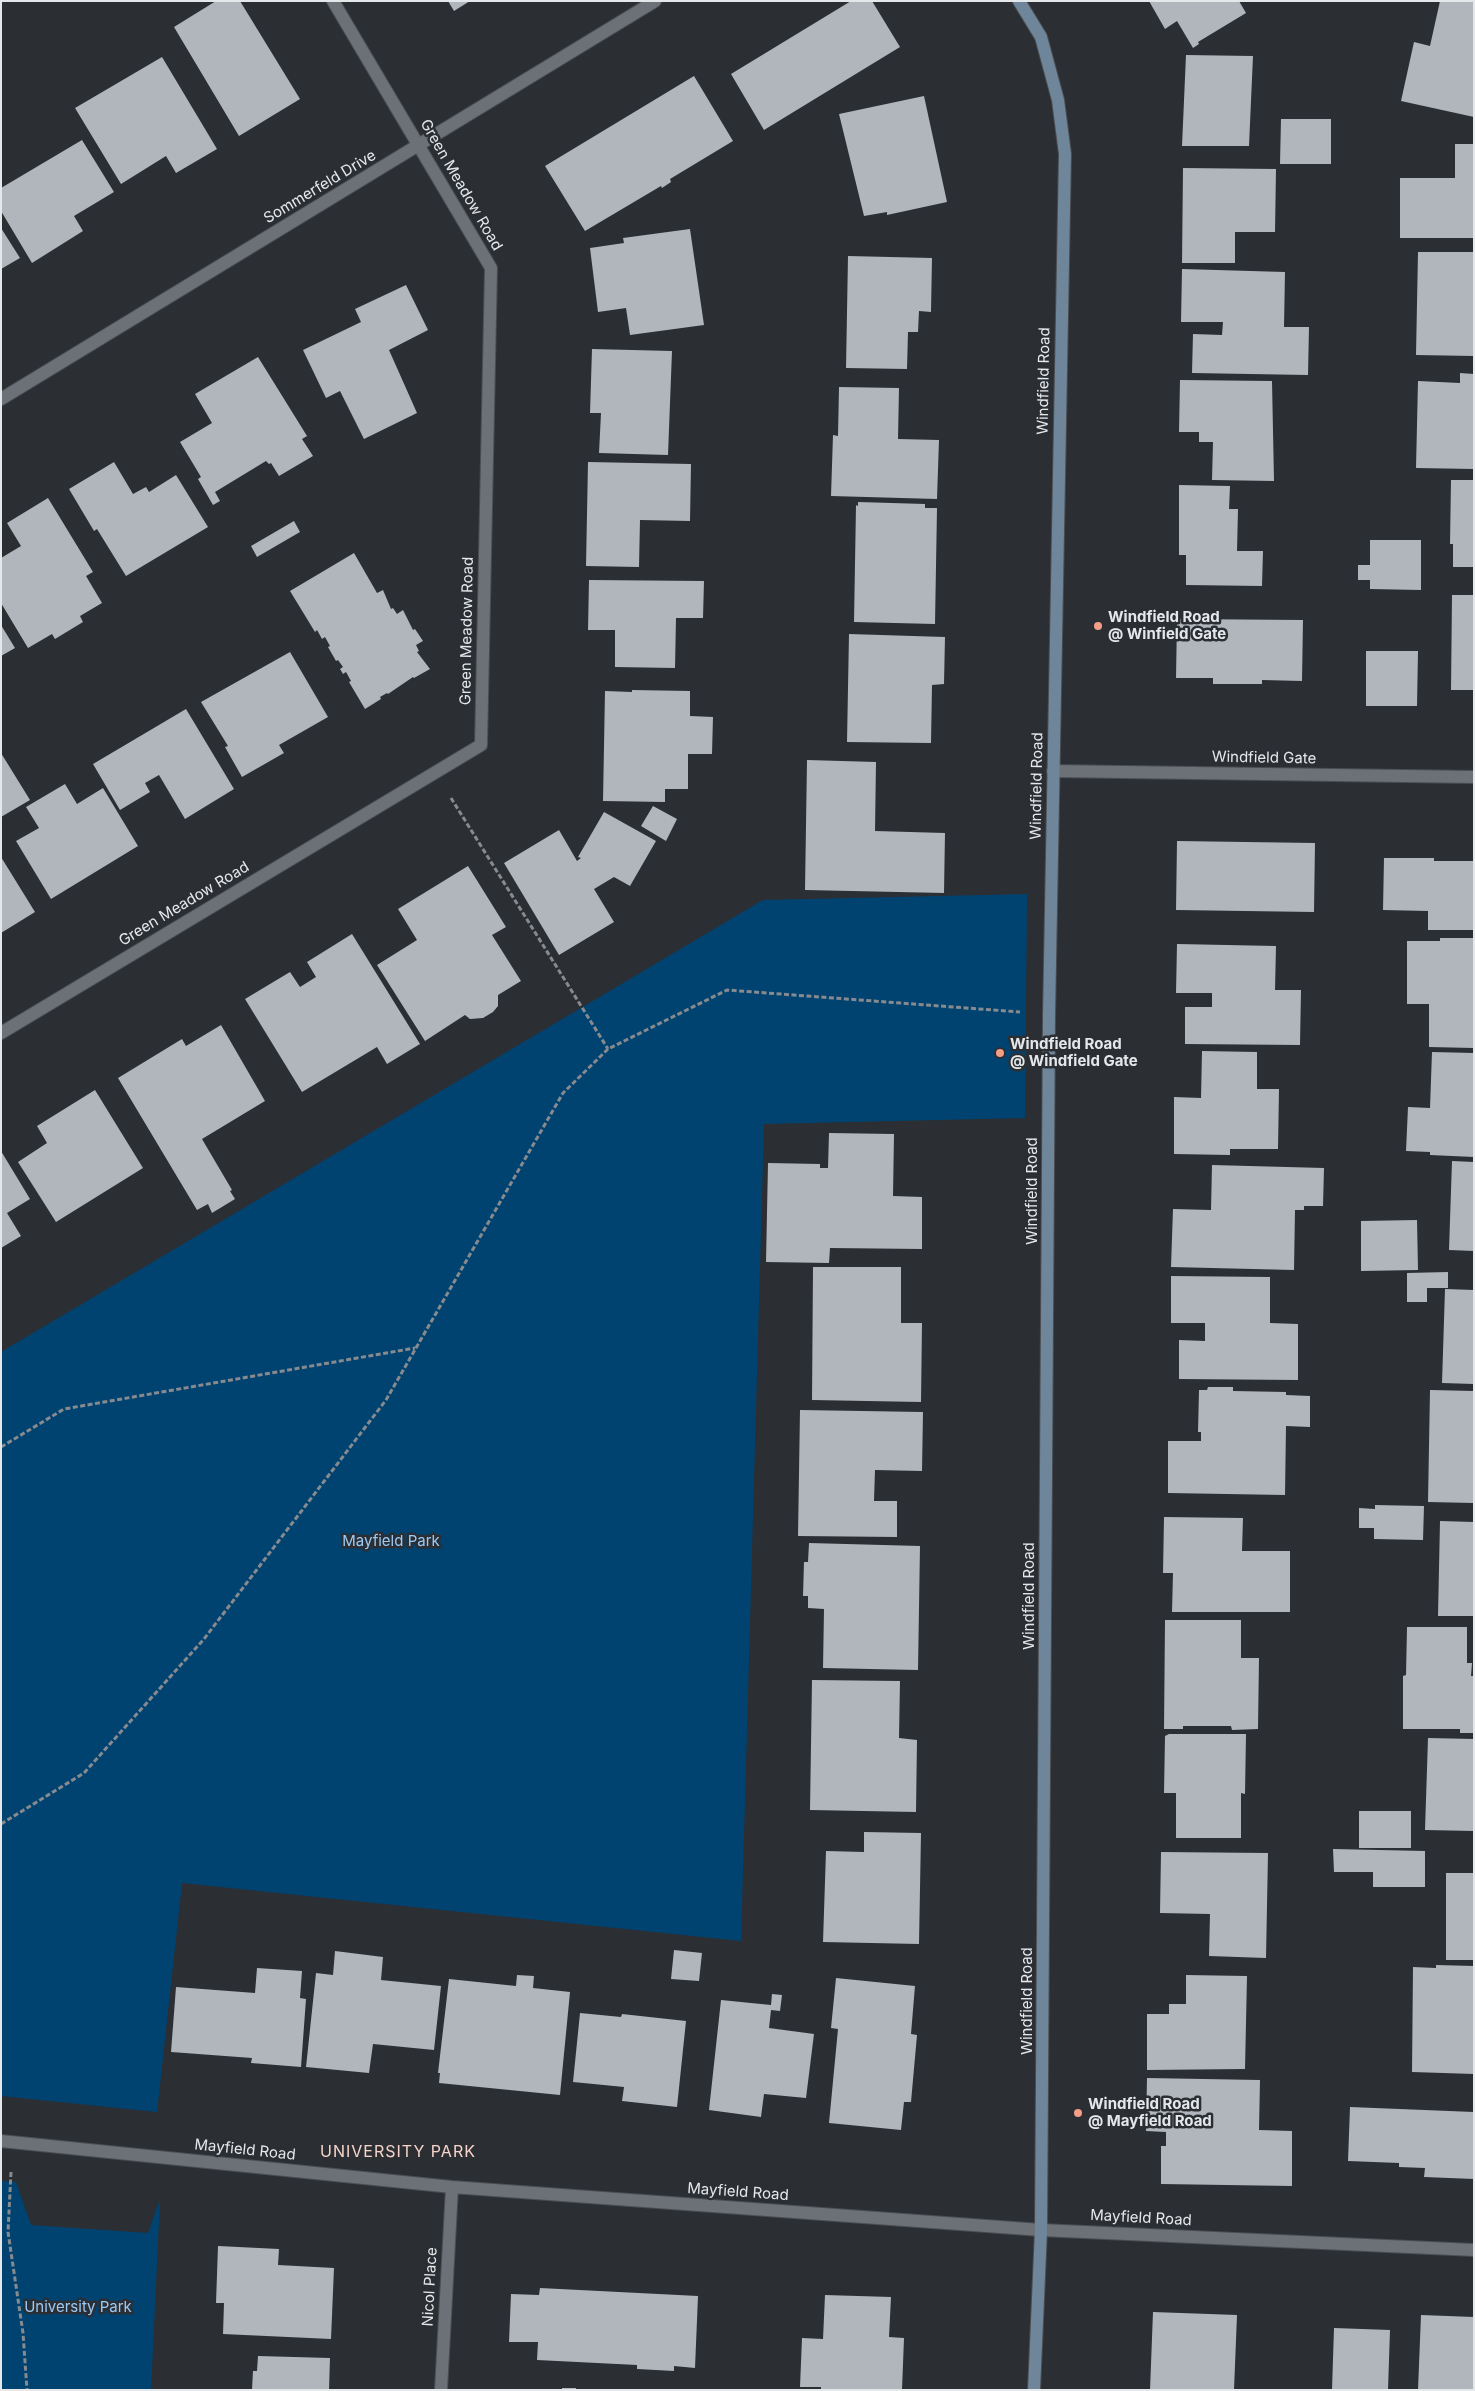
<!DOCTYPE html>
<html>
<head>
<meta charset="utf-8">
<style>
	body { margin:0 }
	#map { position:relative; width:1475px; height:2391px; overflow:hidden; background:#2b2f34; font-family:Inter,sans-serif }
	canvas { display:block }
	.frame { position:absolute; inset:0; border:2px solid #e5e8eb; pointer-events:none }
</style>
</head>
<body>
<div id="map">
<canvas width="1475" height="2391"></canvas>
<div class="frame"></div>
</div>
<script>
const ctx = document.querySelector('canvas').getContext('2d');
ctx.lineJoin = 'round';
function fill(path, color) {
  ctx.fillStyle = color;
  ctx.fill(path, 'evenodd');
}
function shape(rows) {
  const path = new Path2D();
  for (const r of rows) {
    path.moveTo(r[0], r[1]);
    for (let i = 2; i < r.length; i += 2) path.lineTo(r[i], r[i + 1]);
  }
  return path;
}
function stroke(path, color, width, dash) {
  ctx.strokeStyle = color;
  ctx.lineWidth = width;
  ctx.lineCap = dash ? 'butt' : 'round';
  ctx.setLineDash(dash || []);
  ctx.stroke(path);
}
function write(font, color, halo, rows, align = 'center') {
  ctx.font = font + ' Inter,sans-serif';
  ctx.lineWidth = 5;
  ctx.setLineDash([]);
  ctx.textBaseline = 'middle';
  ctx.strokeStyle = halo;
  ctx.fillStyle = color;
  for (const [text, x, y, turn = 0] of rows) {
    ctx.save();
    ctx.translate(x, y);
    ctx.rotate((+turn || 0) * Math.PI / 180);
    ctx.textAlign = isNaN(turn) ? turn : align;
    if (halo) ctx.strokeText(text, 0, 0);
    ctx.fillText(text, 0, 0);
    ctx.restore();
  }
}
fill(shape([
	[1027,894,1025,1118,764,1124,741,1941,182,1883,157,2112,1,2096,1,1352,763,900],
	[1,2181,16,2182,31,2225,148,2233,160,2199,151,2390,1,2390]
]), '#004371');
fill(shape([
	[216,1,240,1,300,99,239,136,174,27],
	[448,1,470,1,454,11],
	[851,1,872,1,900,47,764,130,731,74],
	[1149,1,1239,1,1246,13,1198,42,1199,44,1193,48,1177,21,1165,29],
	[1440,1,1474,1,1474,117,1401,101,1414,42,1430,46],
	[1186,55,1253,56,1249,146,1182,146],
	[162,57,217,149,176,173,166,156,121,184,75,108],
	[694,76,733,141,670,179,671,182,662,188,661,186,585,231,545,166],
	[924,96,947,202,887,215,887,212,864,216,839,114],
	[1281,119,1331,119,1331,164,1280,164],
	[82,140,114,192,74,216,83,231,32,263,1,211,1,188],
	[1455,144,1474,144,1474,238,1400,238,1400,178,1455,178],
	[1183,168,1276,169,1275,232,1235,232,1235,263,1182,263],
	[1,228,20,258,1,269],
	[690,229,704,325,630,335,626,308,598,312,590,248,624,243,623,238],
	[1418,252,1474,252,1474,356,1416,355],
	[848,256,932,258,931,312,919,311,918,332,908,332,907,369,846,368],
	[1182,269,1285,272,1284,327,1309,327,1308,375,1192,373,1193,334,1222,335,1223,322,1181,322],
	[406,285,428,330,389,350,417,413,364,439,340,391,326,398,303,350,361,322,355,309],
	[592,349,672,351,668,455,599,453,601,413,590,413],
	[258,357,307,436,302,439,313,456,279,476,271,463,269,464,266,461,215,492,220,501,213,505,198,479,201,477,180,442,212,423,195,394],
	[1460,373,1474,374,1474,469,1416,468,1418,381,1460,383],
	[1180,380,1272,381,1274,481,1212,480,1213,442,1199,442,1199,432,1179,432],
	[839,387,899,388,898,439,939,440,937,499,831,496,833,435,838,436],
	[114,462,133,494,146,487,149,492,176,475,208,527,126,576,97,529,94,531,69,489],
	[588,462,691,464,690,521,640,520,639,567,586,566],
	[1451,480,1474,480,1474,567,1453,567,1453,544,1450,544],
	[1179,485,1230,486,1229,509,1238,509,1237,551,1263,551,1262,586,1186,585,1186,555,1179,555],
	[48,498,93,572,86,576,102,603,80,616,83,622,55,639,52,634,28,648,1,603,1,558,21,546,7,523],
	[858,502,925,504,925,508,937,508,935,624,854,622,856,505,858,506],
	[294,521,300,532,257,557,251,546],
	[1370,540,1421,540,1421,590,1370,589,1370,580,1358,580,1358,565,1370,565],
	[354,553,377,593,383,590,391,609,393,608,397,614,403,610,413,630,415,629,423,641,416,645,419,651,417,652,430,669,414,678,413,677,388,694,387,693,380,697,381,699,365,709,349,682,351,681,346,672,343,674,340,669,343,667,338,660,336,661,328,647,330,646,325,637,322,639,317,630,315,632,290,591],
	[589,580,704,581,703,618,676,618,675,668,615,667,615,630,588,630],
	[1452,595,1474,595,1474,690,1451,690],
	[1177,619,1303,620,1302,681,1262,680,1262,684,1213,684,1213,678,1176,678],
	[1,625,15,648,1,656],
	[849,634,945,637,944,684,932,685,931,743,847,742],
	[1366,651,1418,651,1417,706,1366,706],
	[290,652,328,717,279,745,284,753,242,777,225,747,228,746,201,702],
	[632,690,690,691,690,716,713,717,712,754,688,754,688,789,665,789,665,802,603,801,605,691,632,692],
	[186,709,234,789,185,819,159,775,145,783,150,792,120,810,93,764],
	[1,753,30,800,1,817],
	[807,760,876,762,875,831,945,833,944,893,805,890],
	[65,784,77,804,103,788,138,846,51,899,16,841,39,828,26,807],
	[653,806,677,819,666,841,641,826],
	[604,812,656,841,630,886,614,877,594,889,614,922,559,955,504,863,559,830,577,861,581,858,578,857],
	[1177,841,1315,843,1314,912,1176,910],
	[1,857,35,912,1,933],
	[1384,858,1434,858,1434,861,1474,861,1474,930,1428,930,1428,911,1383,910],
	[468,866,506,927,492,935,521,981,498,995,498,1006,493,1012,483,1018,470,1019,465,1015,425,1041,377,965,417,940,398,909],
	[352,934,420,1044,387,1064,377,1047,302,1092,245,999,290,972,300,987,316,977,307,962],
	[1440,938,1474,938,1474,1048,1429,1047,1429,1004,1407,1004,1407,941,1440,941],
	[1177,944,1276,946,1275,990,1301,990,1300,1045,1185,1044,1185,1007,1212,1007,1212,993,1176,993],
	[221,1025,265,1101,202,1139,232,1190,230,1191,235,1199,212,1213,208,1204,197,1210,118,1078,182,1039,186,1046],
	[1202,1051,1257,1052,1257,1089,1279,1089,1278,1149,1230,1149,1230,1155,1174,1154,1174,1097,1201,1098],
	[1432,1052,1474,1053,1474,1157,1430,1155,1430,1152,1406,1151,1408,1107,1430,1108],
	[95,1090,143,1168,56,1222,18,1162,47,1143,37,1126],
	[829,1133,894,1134,893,1196,922,1197,922,1249,830,1248,829,1263,766,1262,768,1163,820,1164,820,1168,828,1168],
	[1,1151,30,1199,7,1213,21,1236,1,1248],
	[1452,1161,1474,1162,1474,1251,1449,1250],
	[1212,1165,1324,1168,1323,1206,1304,1206,1304,1210,1295,1210,1294,1270,1171,1267,1173,1209,1211,1210],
	[1417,1220,1418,1270,1361,1271,1361,1221],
	[813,1267,901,1267,901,1323,922,1323,921,1402,812,1400],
	[1448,1272,1448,1288,1427,1288,1427,1302,1407,1302,1407,1273],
	[1171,1276,1270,1277,1270,1323,1298,1324,1298,1380,1179,1379,1179,1340,1205,1341,1205,1323,1171,1323],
	[1445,1289,1474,1290,1474,1384,1442,1383],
	[1208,1387,1233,1387,1233,1391,1286,1392,1286,1395,1310,1396,1310,1427,1286,1426,1285,1495,1168,1493,1168,1441,1201,1441,1201,1432,1198,1432,1199,1390,1207,1390],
	[1430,1390,1474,1391,1474,1503,1428,1502],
	[800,1410,923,1412,922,1471,875,1470,874,1501,897,1501,897,1537,798,1536],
	[1375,1505,1424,1506,1423,1540,1374,1539,1374,1528,1359,1528,1359,1508,1375,1509],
	[1164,1517,1243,1518,1242,1551,1290,1551,1290,1612,1172,1612,1173,1573,1163,1573],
	[1440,1521,1474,1522,1474,1616,1438,1616],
	[809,1543,920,1546,918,1670,823,1668,824,1609,808,1608,808,1596,803,1596,804,1562,808,1562],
	[1165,1620,1241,1620,1241,1658,1259,1658,1258,1729,1232,1730,1231,1726,1183,1726,1183,1729,1164,1729],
	[1407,1627,1467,1627,1467,1663,1472,1663,1471,1676,1474,1676,1474,1733,1460,1733,1460,1729,1403,1729,1403,1676,1406,1675],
	[812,1680,900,1681,899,1738,917,1740,916,1812,810,1810],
	[1169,1734,1246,1734,1245,1794,1241,1793,1241,1838,1176,1838,1176,1793,1164,1793,1165,1736],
	[1428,1738,1474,1739,1474,1831,1425,1830],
	[1359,1811,1411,1811,1411,1848,1359,1848],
	[864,1832,921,1833,919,1944,823,1942,826,1851,864,1852],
	[1333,1849,1425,1851,1425,1887,1373,1887,1373,1872,1334,1872],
	[1161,1852,1268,1853,1266,1958,1209,1956,1210,1914,1160,1913],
	[1446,1873,1474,1873,1474,1960,1446,1960],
	[674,1950,702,1953,699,1981,671,1979],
	[335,1951,383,1957,381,1980,441,1986,434,2050,373,2044,369,2073,306,2067,316,1973,333,1975],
	[1436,1965,1474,1966,1474,2074,1412,2072,1413,1967,1436,1968],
	[257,1968,302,1971,300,1998,306,1999,301,2067,251,2063,252,2058,171,2052,176,1987,255,1993],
	[517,1975,534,1976,533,1988,570,1992,560,2095,439,2083,440,2073,438,2073,449,1979,516,1986],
	[1186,1975,1247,1976,1245,2069,1147,2070,1147,2014,1169,2014,1169,2004,1186,2004],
	[836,1978,915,1986,911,2034,917,2035,911,2102,904,2102,901,2130,829,2123,838,2029,831,2028],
	[772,1994,782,1995,780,2011,771,2010,769,2028,814,2034,806,2098,764,2094,761,2117,709,2110,721,2000,771,2005],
	[580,2013,621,2017,622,2014,686,2021,677,2107,622,2101,624,2087,573,2082],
	[1147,2078,1260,2080,1259,2130,1292,2131,1292,2186,1161,2184,1161,2146,1166,2146,1166,2132,1146,2131],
	[1350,2107,1474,2112,1474,2179,1424,2177,1425,2168,1399,2167,1399,2163,1348,2161],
	[218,2246,279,2249,278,2265,334,2268,331,2339,223,2334,224,2303,216,2303],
	[540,2288,698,2296,695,2368,674,2366,674,2371,637,2369,637,2365,537,2360,538,2342,509,2342,511,2294,539,2295],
	[825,2295,891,2297,889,2337,904,2338,902,2390,821,2390,821,2387,800,2387,802,2338,823,2339],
	[1153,2312,1237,2315,1234,2390,1150,2390],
	[1421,2315,1474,2317,1474,2390,1418,2390],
	[1334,2328,1390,2330,1388,2390,1332,2390],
	[258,2356,330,2358,329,2390,252,2390,253,2371,257,2371],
	[562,2388,576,2388,576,2390,562,2390]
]), '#b0b6bb');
const street = shape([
	[1,399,655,1],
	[1053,771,1474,777],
	[1,1033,481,745,491,268,333,1],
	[1,2141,452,2187,1041,2230,1474,2250],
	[441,2390,452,2187]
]);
const secondary = shape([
	[1019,1,1041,37,1058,100,1065,154,1049,1015,1041,2230,1034,2390]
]);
stroke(street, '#4a4d51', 14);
stroke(secondary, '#4a4d51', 14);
stroke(shape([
	[451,798,608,1049],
	[1,1447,64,1409,415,1348],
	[1,1824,84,1773,204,1639,386,1400,563,1093,608,1049,727,990,1020,1012],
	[11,2172,8,2232,23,2333,27,2390]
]), '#878a8e', 3, [5, 2.5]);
stroke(street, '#6b7176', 12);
stroke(secondary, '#6f869a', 12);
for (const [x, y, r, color] of [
	[1098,626,5,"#f49e87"],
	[1000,1053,5,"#f49e87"],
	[1078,2113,5,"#f49e87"]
]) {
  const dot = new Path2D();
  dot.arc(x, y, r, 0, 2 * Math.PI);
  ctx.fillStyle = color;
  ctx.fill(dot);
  stroke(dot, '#2b2f34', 2);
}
write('15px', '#e5e8eb', '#2b2f34', [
	["Green Meadow Road",461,185,60],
	["Sommerfeld Drive",320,187,-31],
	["Windfield Road",1044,381,-89],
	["Green Meadow Road",467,631,-89],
	["Windfield Gate",1264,758,1],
	["Windfield Road",1037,786,-89],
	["Green Meadow Road",184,904,-31],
	["Windfield Road",1032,1191,-90],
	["Windfield Road",1029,1596,-90],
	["Windfield Road",1027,2001,-90],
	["Mayfield Road",245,2150,6],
	["Mayfield Road",738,2192,4],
	["Mayfield Road",1141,2218,3],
	["Nicol Place",430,2287,-87]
]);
write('bold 15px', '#e5e8eb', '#2b2f34', [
	["Windfield Road",1108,617],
	["@ Winfield Gate",1108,634],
	["Windfield Road",1010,1044],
	["@ Windfield Gate",1010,1061],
	["Windfield Road",1088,2104],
	["@ Mayfield Road",1088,2121]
], 'left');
write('15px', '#9acaf6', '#2b2f34', [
	["Mayfield Park",391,1541],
	["University Park",78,2307]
]);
ctx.letterSpacing = '1px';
write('16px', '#f6d4ca', '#2b2f34', [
	["UNIVERSITY PARK",398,2152]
]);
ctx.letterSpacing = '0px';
</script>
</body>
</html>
